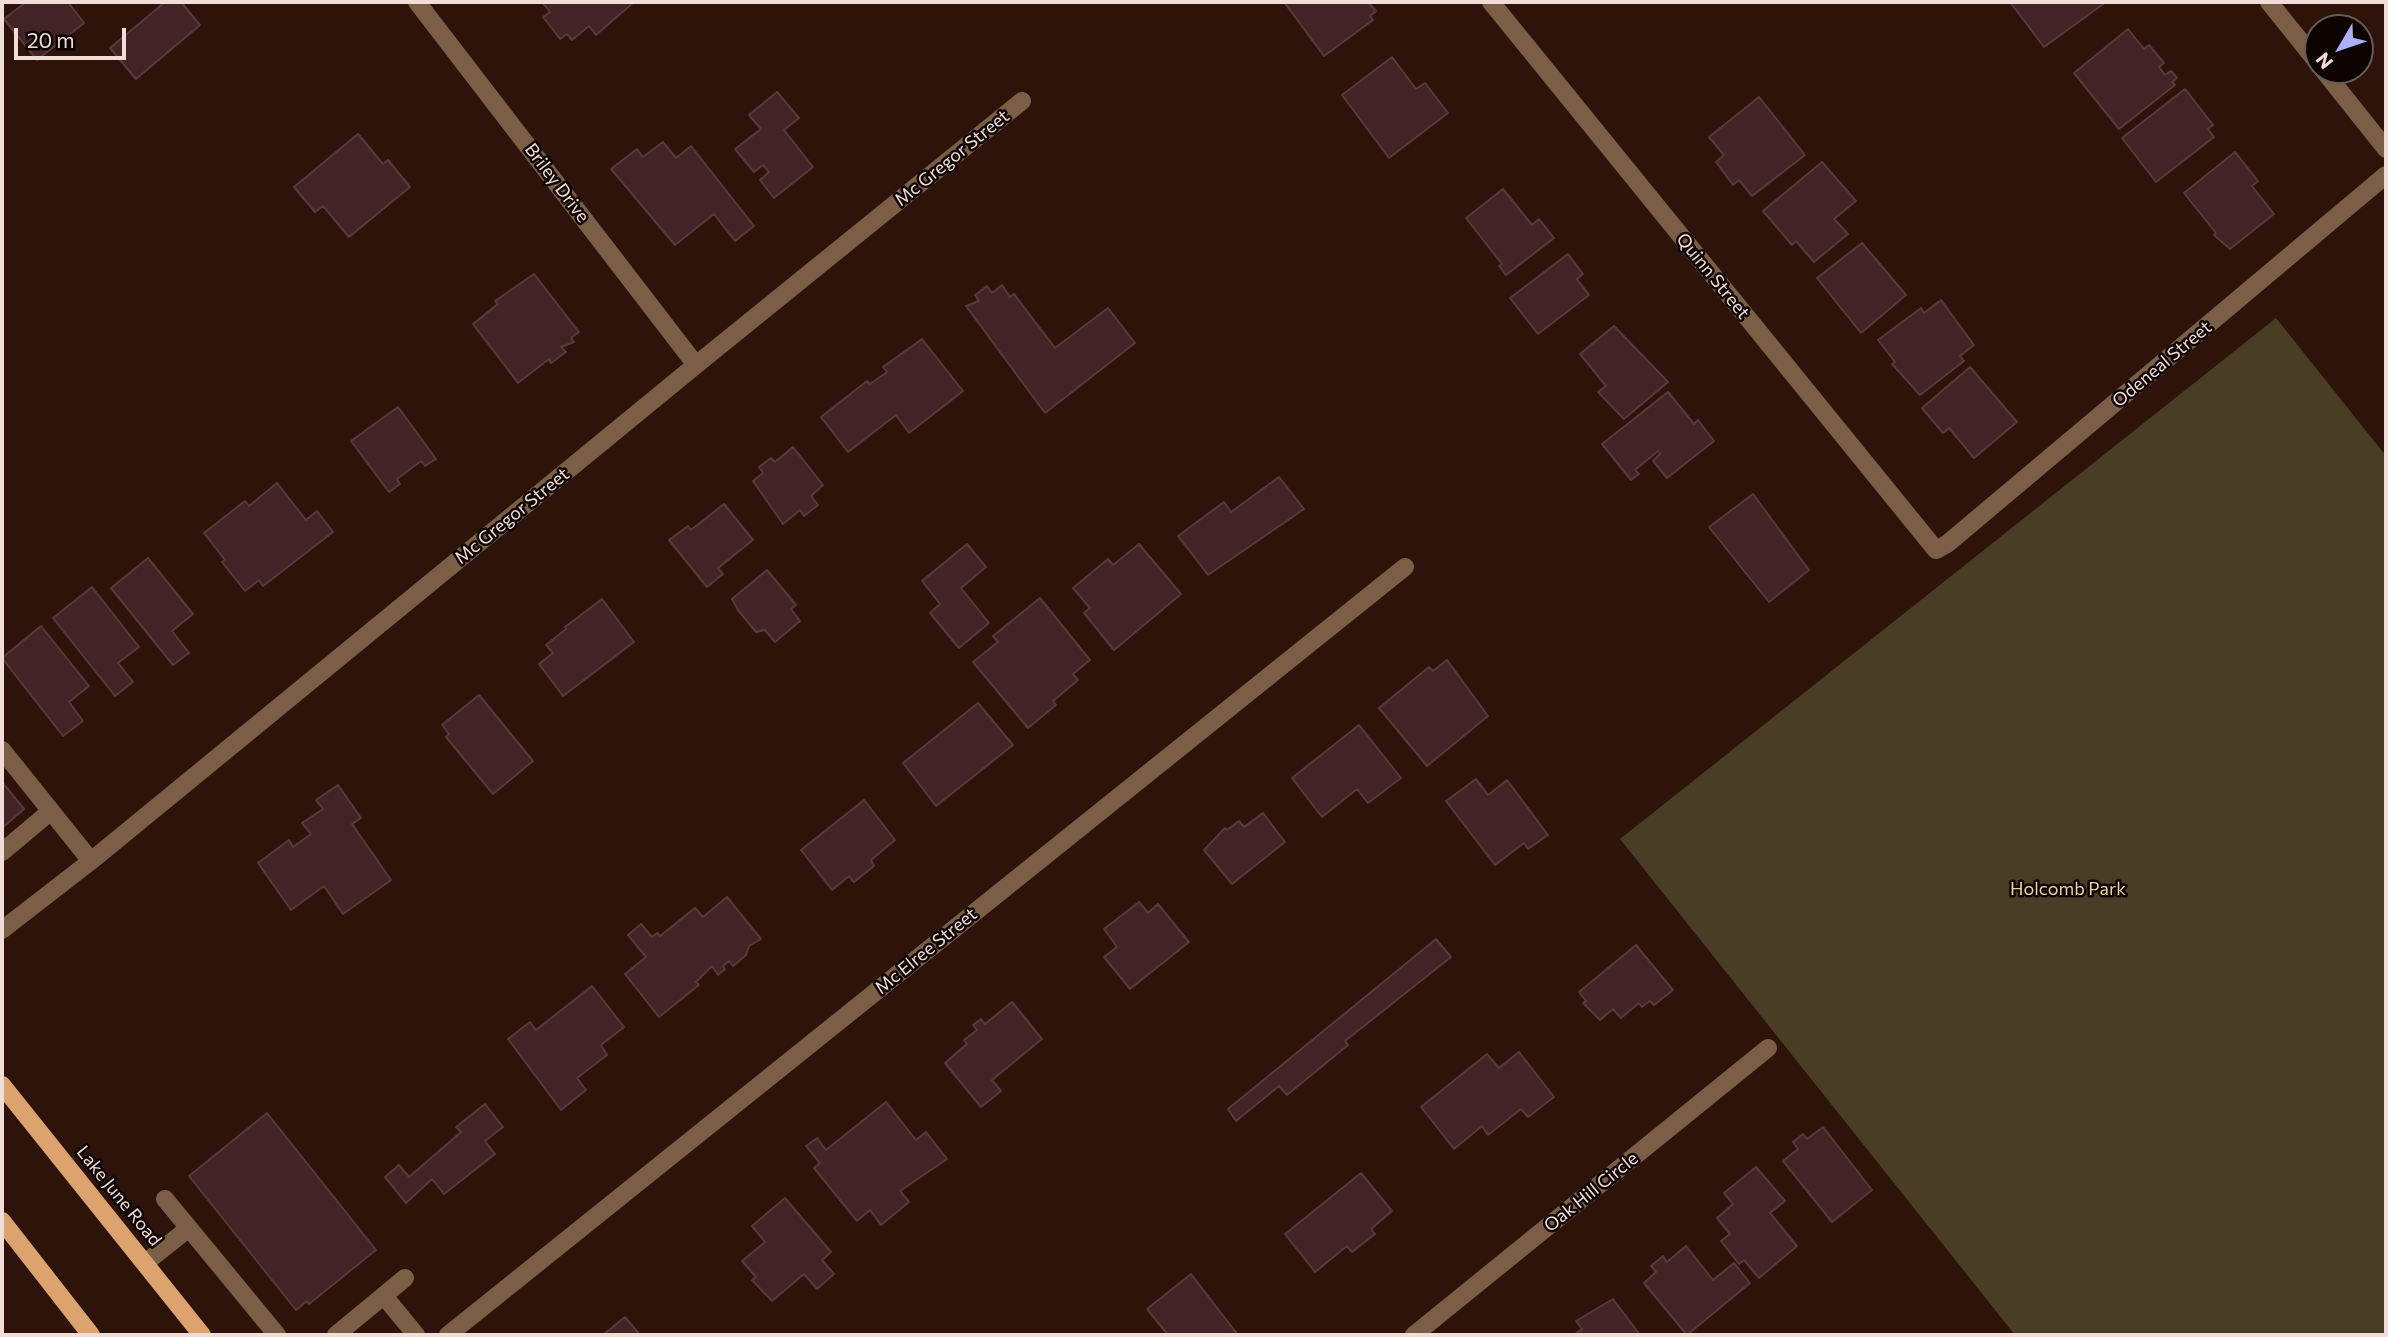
<!DOCTYPE html>
<html>
<head>
<meta charset="utf-8">
<style>
	body { margin:0 }
	#map { position:relative; width:2388px; height:1337px; overflow:hidden; background:#2d130a; font-family:Commissioner,sans-serif }
	canvas { display:block }
	.frame { position:absolute; inset:0; border:4px solid #f1ddd7; pointer-events:none }
	.north { position:absolute; left:2304px; top:14px; width:70px; height:70px; box-sizing:border-box; background:#0d0402; border:2px solid #685b57; border-radius:50%; rotate:231deg; font-size:19px; font-weight:700; line-height:28px; text-align:center; color:#f1ddd7 }
	.north::after { content:''; display:block; margin:auto; width:24px; height:32px; background:#aab0fc; clip-path:polygon(50% 0,100% 100%,50% 72%,0 100%) }
	.scale { position:absolute; left:14px; top:28px; width:112px; height:32px; box-sizing:border-box; border:4px solid #f1ddd7; border-top:0; padding-left:9px; font-size:21px; line-height:24px; white-space:nowrap; color:#f1ddd7; -webkit-text-stroke:5px #0d0402; paint-order:stroke }
</style>
</head>
<body>
<div id="map">
<canvas width="2388" height="1337"></canvas>
<div class="frame"></div>
<div class="north">N</div>
<div class="scale">20 m</div>
</div>
<script>
const ctx = document.querySelector('canvas').getContext('2d');
ctx.lineJoin = 'round';
function fill(path, color) {
  ctx.fillStyle = color;
  ctx.fill(path, 'evenodd');
}
function shape(rows) {
  const path = new Path2D();
  for (const r of rows) {
    path.moveTo(r[0], r[1]);
    for (let i = 2; i < r.length; i += 2) path.lineTo(r[i], r[i + 1]);
  }
  return path;
}
function stroke(path, color, width, dash) {
  ctx.strokeStyle = color;
  ctx.lineWidth = width;
  ctx.lineCap = dash ? 'butt' : 'round';
  ctx.setLineDash(dash || []);
  ctx.stroke(path);
}
function write(font, color, halo, rows, align = 'center') {
  ctx.font = font + ' Commissioner,sans-serif';
  ctx.lineWidth = 5;
  ctx.setLineDash([]);
  ctx.textBaseline = 'middle';
  ctx.strokeStyle = halo;
  ctx.fillStyle = color;
  for (const [text, x, y, turn = 0] of rows) {
    ctx.save();
    ctx.translate(x, y);
    ctx.rotate((+turn || 0) * Math.PI / 180);
    ctx.textAlign = isNaN(turn) ? turn : align;
    if (halo) ctx.strokeText(text, 0, 0);
    ctx.fillText(text, 0, 0);
    ctx.restore();
  }
}
fill(shape([
	[2276,318,2386,456,2386,1335,2015,1335,1620,839]
]), '#493e25');
const building = shape([
	[26,2,68,2,84,23,37,60,4,19,26,2],
	[165,2,181,2,200,25,136,79,110,48,165,2],
	[542,2,634,2,596,35,589,26,572,40,567,34,560,39,543,17,550,12,542,2],
	[1284,2,1368,2,1376,11,1370,16,1373,20,1324,56,1284,2],
	[2010,2,2106,2,2044,47,2010,2],
	[2128,29,2144,49,2149,45,2164,63,2159,67,2165,75,2171,71,2177,78,2172,82,2175,85,2119,129,2074,73,2128,29],
	[1392,57,1416,89,1425,83,1448,113,1389,158,1342,95,1392,57],
	[2185,89,2213,125,2208,129,2214,137,2156,182,2122,138,2185,89],
	[777,92,799,118,784,130,813,167,774,198,760,180,769,172,763,165,754,172,735,149,761,129,749,115,777,92],
	[1759,97,1805,155,1752,196,1739,180,1733,185,1716,162,1724,155,1709,137,1759,97],
	[358,134,383,164,388,160,410,187,349,237,323,206,315,212,294,187,358,134],
	[663,142,676,158,691,146,754,226,735,241,714,214,675,245,611,169,637,149,643,157,663,142],
	[2235,152,2258,181,2252,186,2274,214,2230,249,2214,235,2216,233,2184,193,2235,152],
	[1822,162,1856,201,1834,219,1848,234,1814,262,1796,241,1792,245,1763,211,1822,162],
	[1503,189,1532,225,1539,219,1554,238,1506,275,1499,266,1502,264,1466,218,1503,189],
	[1862,243,1906,295,1861,333,1817,278,1862,243],
	[1568,254,1583,274,1577,279,1589,295,1538,334,1510,298,1568,254],
	[534,274,579,332,571,338,574,342,561,347,566,352,551,363,549,359,518,383,473,324,498,304,495,301,534,274],
	[1002,285,1010,297,1014,294,1055,348,1108,308,1135,343,1045,413,966,306,979,301,975,295,987,286,992,293,1002,285],
	[1941,300,1974,345,1960,356,1964,361,1920,395,1892,364,1895,362,1878,340,1921,308,1924,313,1941,300],
	[1614,326,1668,382,1624,419,1598,392,1606,386,1580,354,1614,326],
	[922,339,963,391,909,433,896,415,848,452,821,417,867,381,870,384,887,372,883,367,922,339],
	[1970,367,2017,422,1974,458,1949,428,1943,433,1922,408,1970,367],
	[1668,392,1694,424,1698,420,1714,441,1667,478,1653,461,1660,454,1658,451,1635,470,1639,474,1631,480,1602,444,1668,392],
	[398,407,436,459,425,466,421,461,397,479,400,484,389,492,351,441,398,407],
	[793,447,823,485,811,496,818,505,804,516,800,510,783,524,753,481,763,473,759,467,771,458,775,462,793,447],
	[1279,477,1304,509,1208,575,1178,536,1224,502,1231,512,1279,477],
	[277,483,306,520,317,511,333,532,263,586,259,580,245,591,222,562,225,560,204,533,245,501,249,506,277,483],
	[1753,494,1809,570,1769,602,1709,527,1753,494],
	[724,504,753,540,718,568,723,574,707,587,669,540,688,526,691,530,724,504],
	[967,544,986,567,961,588,989,623,959,648,930,613,940,604,922,581,967,544],
	[1139,544,1181,594,1114,650,1084,613,1090,608,1073,588,1108,559,1113,565,1139,544],
	[148,558,193,614,172,631,189,653,173,665,111,588,148,558],
	[767,570,796,605,791,609,800,621,775,642,765,630,756,632,738,610,732,599,767,570],
	[92,587,139,647,118,663,133,682,115,696,53,618,92,587],
	[1040,598,1090,660,1073,674,1078,680,1053,701,1056,705,1028,728,973,662,998,642,993,636,1040,598],
	[602,599,634,642,563,696,539,664,553,653,546,645,566,629,565,627,602,599],
	[41,626,89,686,69,702,83,721,63,736,2,658,41,626],
	[1447,660,1488,716,1427,766,1379,708,1429,667,1433,671,1447,660],
	[479,695,533,761,493,794,446,737,449,734,442,725,479,695],
	[978,703,1013,745,936,806,903,763,978,703],
	[1359,725,1401,778,1368,803,1357,789,1322,817,1292,778,1359,725],
	[1476,779,1488,795,1507,780,1548,835,1528,849,1524,843,1495,865,1446,801,1476,779],
	[2,782,24,809,2,828,2,782],
	[338,785,361,818,352,824,391,880,343,914,324,886,291,910,258,863,289,840,293,847,311,834,302,823,323,809,316,800,338,785],
	[864,800,895,840,871,860,874,866,854,882,849,876,832,890,801,850,864,800],
	[1263,813,1285,842,1232,884,1204,850,1225,828,1227,830,1239,821,1244,827,1263,813],
	[727,897,761,939,749,946,746,955,733,966,729,961,723,966,725,969,718,975,712,966,696,982,699,985,659,1017,625,974,646,957,628,935,641,924,652,937,657,933,660,936,695,908,703,917,727,897],
	[1139,902,1148,913,1158,904,1189,942,1130,989,1104,957,1117,947,1104,929,1139,902],
	[1436,939,1451,957,1345,1041,1348,1045,1287,1095,1279,1086,1236,1121,1228,1109,1436,939],
	[1636,945,1673,990,1654,1005,1650,1001,1642,1007,1639,1003,1621,1018,1613,1009,1600,1020,1583,1003,1586,1001,1579,992,1636,945],
	[592,986,624,1027,601,1045,607,1055,577,1078,586,1090,561,1110,508,1039,530,1022,536,1030,592,986],
	[1012,1002,1042,1039,992,1080,1001,1091,981,1107,945,1063,967,1044,964,1040,977,1030,973,1025,981,1019,985,1024,1012,1002],
	[1519,1052,1554,1097,1528,1117,1521,1109,1488,1135,1482,1126,1454,1149,1421,1107,1487,1054,1499,1068,1519,1052],
	[886,1102,916,1140,926,1132,947,1159,900,1191,909,1202,881,1225,870,1210,857,1221,814,1168,820,1163,806,1146,817,1138,826,1150,886,1102],
	[485,1104,503,1127,485,1141,495,1154,444,1194,432,1179,406,1203,385,1177,399,1165,409,1177,461,1132,456,1127,485,1104],
	[267,1113,376,1250,309,1304,307,1301,296,1310,189,1176,267,1113],
	[1823,1127,1872,1190,1832,1222,1783,1161,1798,1149,1793,1142,1803,1134,1807,1139,1823,1127],
	[1756,1167,1785,1201,1770,1213,1797,1246,1759,1278,1744,1260,1739,1264,1721,1241,1730,1234,1717,1218,1733,1204,1724,1193,1756,1167],
	[1361,1173,1392,1211,1371,1229,1375,1234,1352,1252,1347,1246,1315,1272,1285,1234,1361,1173],
	[785,1198,831,1252,822,1260,834,1274,817,1289,804,1274,772,1301,752,1280,756,1277,742,1261,765,1242,752,1226,785,1198],
	[1686,1246,1713,1280,1734,1263,1750,1283,1687,1335,1644,1283,1656,1272,1651,1266,1663,1256,1667,1262,1686,1246],
	[1191,1274,1238,1335,1168,1335,1147,1309,1191,1274],
	[1613,1299,1640,1335,1574,1335,1582,1329,1576,1321,1613,1299],
	[625,1317,640,1335,603,1335,625,1317]
]);
fill(building, '#422426');
stroke(building, '#59393b', 2);
stroke(shape([
	[417,2,696,365],
	[1491,2,1936,550,1947,544,2386,175],
	[2269,2,2318,63],
	[2323,70,2386,149],
	[2,750,91,861],
	[2,852,51,811],
	[2,930,91,861,696,365,1022,101],
	[165,1199,277,1335],
	[145,1263,189,1228],
	[384,1296,416,1335],
	[336,1335,405,1278],
	[448,1335,1405,567],
	[1414,1335,1768,1048]
]), '#7a5f46', 18);
stroke(shape([
	[2,1085,202,1335],
	[2,1221,91,1335]
]), '#dca36f', 18);
write('18px', '#f1ddd7', '#0d0402', [
	["Mc Gregor Street",952,158,-39],
	["Briley Drive",557,183,53],
	["Quinn Street",1713,276,51],
	["Odeneal Street",2162,364,-40],
	["Mc Gregor Street",512,516,-39],
	["Mc Elree Street",926,951,-39],
	["Oak Hill Circle",1591,1192,-39],
	["Lake June Road",119,1196,51]
]);
write('18px', '#efd498', '#0d0402', [
	["Holcomb Park",2068,889]
]);
</script>
</body>
</html>
